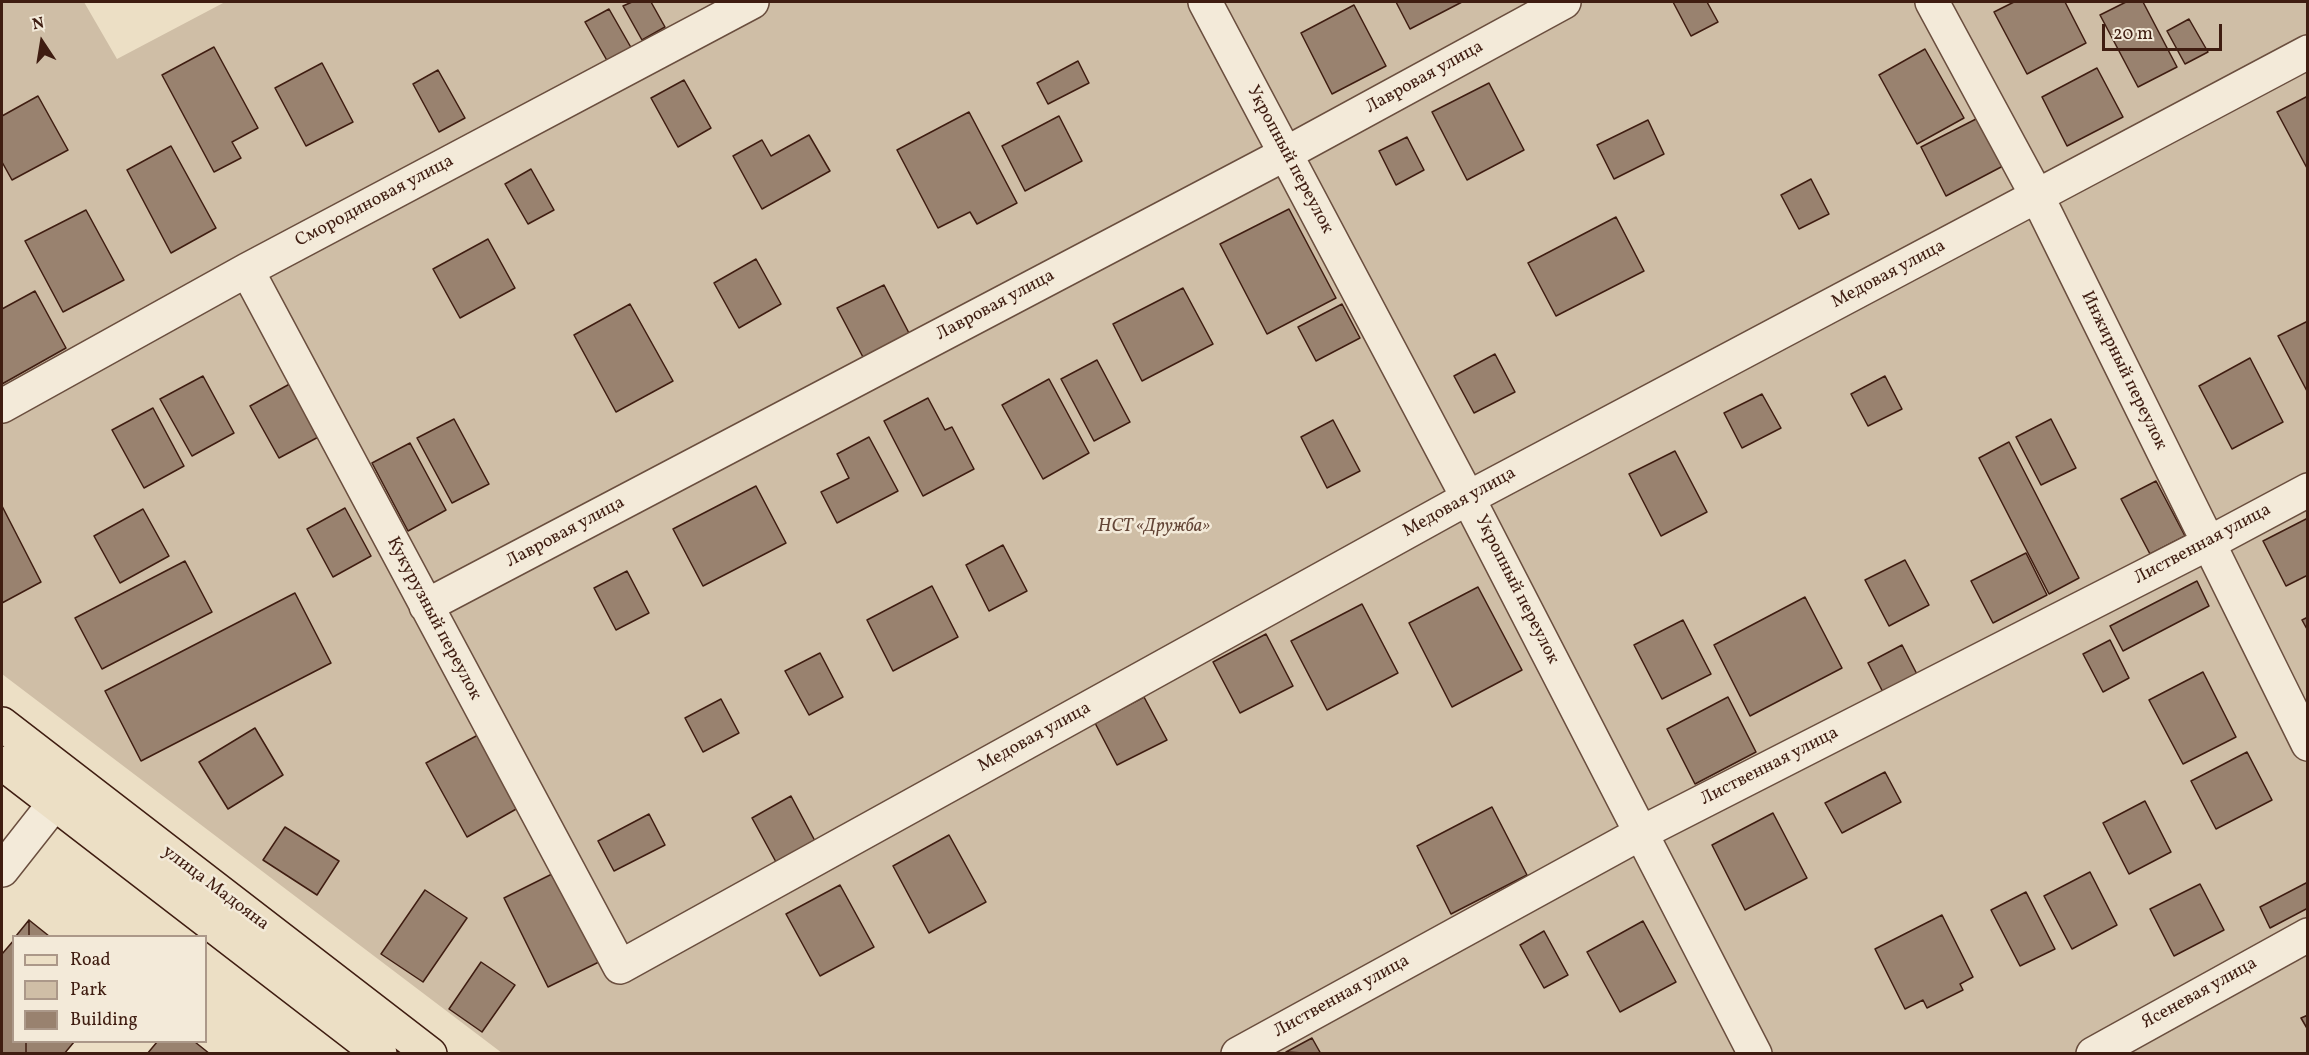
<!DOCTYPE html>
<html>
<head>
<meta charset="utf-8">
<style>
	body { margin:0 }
	#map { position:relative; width:2309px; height:1055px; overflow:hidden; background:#ecdfc5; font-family:Vollkorn,serif }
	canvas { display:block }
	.frame { position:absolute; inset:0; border:3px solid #3f1d11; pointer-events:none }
	.legend { position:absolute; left:12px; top:935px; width:195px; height:108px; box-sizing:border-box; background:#f3ead9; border:2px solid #ab9889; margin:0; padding:8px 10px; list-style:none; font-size:18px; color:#3f1d11 }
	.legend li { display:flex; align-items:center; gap:12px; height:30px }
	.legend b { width:30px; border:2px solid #ab9889 }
	.north { position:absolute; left:12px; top:12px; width:60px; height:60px; -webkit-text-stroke:4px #f3ead9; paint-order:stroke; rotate:348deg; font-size:16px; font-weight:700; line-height:24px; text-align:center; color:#3f1d11 }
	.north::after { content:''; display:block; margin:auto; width:21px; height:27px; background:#3f1d11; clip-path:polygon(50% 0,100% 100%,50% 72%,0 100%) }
	.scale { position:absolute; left:2102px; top:24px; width:120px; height:27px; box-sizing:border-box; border:3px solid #3f1d11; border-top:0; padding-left:8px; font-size:18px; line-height:21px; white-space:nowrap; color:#3f1d11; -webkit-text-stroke:4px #f3ead9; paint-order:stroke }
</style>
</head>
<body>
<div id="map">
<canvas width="2309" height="1055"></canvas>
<div class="frame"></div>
<ul class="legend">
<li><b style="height:8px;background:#ecdfc5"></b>Road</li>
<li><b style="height:16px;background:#cfbea6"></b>Park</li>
<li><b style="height:16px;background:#99826f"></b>Building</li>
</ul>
<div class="north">N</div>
<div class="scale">20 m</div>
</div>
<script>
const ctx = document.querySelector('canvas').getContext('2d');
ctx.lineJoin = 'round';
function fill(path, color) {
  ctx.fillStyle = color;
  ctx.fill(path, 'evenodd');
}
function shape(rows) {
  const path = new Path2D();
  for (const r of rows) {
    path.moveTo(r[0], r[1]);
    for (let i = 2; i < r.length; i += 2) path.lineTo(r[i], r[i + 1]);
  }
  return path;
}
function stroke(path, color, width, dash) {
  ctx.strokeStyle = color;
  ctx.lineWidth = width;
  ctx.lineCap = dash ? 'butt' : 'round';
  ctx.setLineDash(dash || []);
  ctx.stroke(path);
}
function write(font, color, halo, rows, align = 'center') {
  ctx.font = font + ' Vollkorn,serif';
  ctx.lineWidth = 5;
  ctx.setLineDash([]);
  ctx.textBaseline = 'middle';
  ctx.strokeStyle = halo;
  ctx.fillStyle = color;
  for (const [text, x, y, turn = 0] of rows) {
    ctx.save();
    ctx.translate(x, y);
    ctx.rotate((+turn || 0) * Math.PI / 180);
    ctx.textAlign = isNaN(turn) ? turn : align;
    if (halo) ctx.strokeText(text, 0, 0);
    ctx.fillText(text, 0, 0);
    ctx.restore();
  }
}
fill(shape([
	[2,2,84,2,117,59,225,2,2307,2,2307,1053,502,1053,2,674]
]), '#cfbea6');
const building = shape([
	[632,2,651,2,665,27,642,40,623,6,632,2],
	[1396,2,1462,2,1410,29,1396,2],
	[1673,2,1707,2,1718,22,1691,36,1673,2],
	[2014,2,2065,2,2086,43,2027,74,1994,12,2014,2],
	[2126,2,2143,2,2177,67,2138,87,2100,15,2126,2],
	[1354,5,1386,66,1332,94,1301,33,1354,5],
	[609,9,633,51,609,64,585,22,609,9],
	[2189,19,2208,52,2185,64,2167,31,2189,19],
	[214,47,258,128,232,142,241,158,214,172,162,75,214,47],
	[1925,49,1964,118,1917,144,1879,75,1925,49],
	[1078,61,1089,83,1048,104,1037,83,1078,61],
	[322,63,353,122,306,146,275,88,322,63],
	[2097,68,2123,117,2067,146,2042,97,2097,68],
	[438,70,465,118,439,132,413,84,438,70],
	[684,80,711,128,678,147,651,98,684,80],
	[1489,83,1524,150,1467,180,1432,112,1489,83],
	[38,96,68,150,12,180,2,162,2,116,38,96],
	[2308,96,2308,170,2277,112,2308,96],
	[969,112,1017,203,977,224,970,212,938,228,897,150,969,112],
	[1059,116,1082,161,1025,191,1002,146,1059,116],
	[1978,118,2003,166,1946,196,1921,147,1978,118],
	[1648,120,1664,154,1614,179,1597,145,1648,120],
	[809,135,830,171,762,209,733,156,762,140,771,156,809,135],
	[1407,137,1424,170,1396,185,1379,151,1407,137],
	[171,146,216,228,171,253,127,170,171,146],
	[531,169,554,210,528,224,505,184,531,169],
	[1811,179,1829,214,1799,229,1781,195,1811,179],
	[1289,209,1336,298,1267,334,1220,244,1289,209],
	[86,210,124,280,63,312,25,241,86,210],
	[1616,217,1644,271,1556,316,1528,263,1616,217],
	[488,239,515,288,460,318,433,269,488,239],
	[756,259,781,304,739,328,714,283,756,259],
	[884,285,910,335,864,359,837,308,884,285],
	[1183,288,1213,344,1142,381,1113,324,1183,288],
	[35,291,66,348,2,384,2,309,35,291],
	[630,304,673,381,616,412,574,335,630,304],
	[1342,304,1360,338,1316,361,1298,327,1342,304],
	[2308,321,2308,393,2278,336,2308,321],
	[1495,354,1515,392,1474,413,1454,376,1495,354],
	[2250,358,2283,422,2232,449,2199,386,2250,358],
	[1097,360,1130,422,1094,441,1061,379,1097,360],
	[203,376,234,433,192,456,160,399,203,376],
	[1885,376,1902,409,1868,426,1851,394,1885,376],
	[1049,379,1089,453,1043,479,1002,405,1049,379],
	[295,381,324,434,279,458,250,406,295,381],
	[1762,394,1781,428,1742,448,1724,413,1762,394],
	[928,398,945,430,952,427,974,469,923,496,884,421,928,398],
	[153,408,184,466,144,488,112,430,153,408],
	[454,419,489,484,452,503,417,438,454,419],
	[2051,419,2076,468,2041,485,2016,437,2051,419],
	[1333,420,1360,471,1327,488,1301,437,1333,420],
	[869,437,898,491,837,523,821,492,849,478,837,454,869,437],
	[2009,442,2079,578,2049,594,1979,458,2009,442],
	[410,443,446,510,408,531,372,463,410,443],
	[1675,451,1707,512,1661,536,1629,474,1675,451],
	[2156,481,2185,536,2150,554,2121,499,2156,481],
	[756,486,786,543,703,586,673,529,756,486],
	[2,506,41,582,2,603,2,506],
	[345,508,371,556,333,577,307,529,345,508],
	[143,509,169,556,120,583,94,536,143,509],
	[2308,518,2308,575,2286,586,2263,541,2308,518],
	[1003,545,1027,591,989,611,966,565,1003,545],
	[2026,553,2047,595,1993,623,1971,581,2026,553],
	[1905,560,1929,605,1889,626,1865,580,1905,560],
	[185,561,212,612,102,669,75,618,185,561],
	[627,571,649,613,616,630,594,588,627,571],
	[2197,581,2209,606,2123,651,2110,626,2197,581],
	[932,586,958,637,893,671,867,620,932,586],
	[1478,587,1522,670,1452,707,1409,623,1478,587],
	[295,593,331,663,141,761,105,691,295,593],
	[1805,597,1842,668,1750,716,1714,645,1805,597],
	[1362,604,1398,673,1327,710,1291,641,1362,604],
	[2308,617,2308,631,2302,620,2308,617],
	[1683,620,1711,674,1662,699,1634,645,1683,620],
	[1266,634,1293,686,1240,713,1213,662,1266,634],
	[2110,640,2129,678,2103,692,2083,654,2110,640],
	[1902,645,1921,682,1887,700,1868,663,1902,645],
	[820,653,843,697,809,715,785,671,820,653],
	[2203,672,2236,737,2183,764,2149,700,2203,672],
	[1144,697,1167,740,1117,765,1095,723,1144,697],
	[1728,697,1756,752,1695,784,1667,729,1728,697],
	[721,699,739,733,703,752,685,718,721,699],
	[255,728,283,775,228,809,199,762,255,728],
	[478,735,518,808,467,837,426,763,478,735],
	[2247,752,2272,800,2216,829,2191,781,2247,752],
	[1885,772,1901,802,1842,833,1825,803,1885,772],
	[791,796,815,841,776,862,752,818,791,796],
	[2145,801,2171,852,2129,874,2103,823,2145,801],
	[1492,807,1527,875,1451,914,1417,846,1492,807],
	[1773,813,1807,878,1745,910,1712,845,1773,813],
	[649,814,665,845,614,871,598,841,649,814],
	[285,827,339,861,317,895,263,860,285,827],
	[949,835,986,902,929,933,893,866,949,835],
	[560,870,605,959,548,987,504,898,560,870],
	[2090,872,2117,925,2072,949,2044,896,2090,872],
	[2308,882,2308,908,2270,928,2260,907,2308,882],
	[2200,884,2224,930,2174,956,2150,909,2200,884],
	[840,885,874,947,820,976,786,914,840,885],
	[425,890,467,918,423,982,381,954,425,890],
	[2026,892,2055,949,2020,966,1991,910,2026,892],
	[1942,915,1973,977,1960,984,1963,990,1927,1008,1923,1000,1905,1009,1875,949,1942,915],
	[29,920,49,936,29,936,29,920],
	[29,920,29,936,16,936,29,920],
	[1643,921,1676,982,1620,1012,1587,952,1643,921],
	[1544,931,1568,975,1544,988,1520,945,1544,931],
	[14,940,14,1042,26,1042,26,1054,2,1054,2,954,14,940],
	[481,962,515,985,482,1032,449,1009,481,962],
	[2308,1015,2308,1030,2301,1018,2308,1015],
	[1312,1038,1321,1054,1286,1052,1312,1038],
	[26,1042,74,1042,64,1054,26,1054,26,1042],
	[157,1042,195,1042,210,1054,147,1054,157,1042]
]);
fill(building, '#99826f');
stroke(building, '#3f1d11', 1.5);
const minor = shape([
	[1205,2,1468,498,1755,1054],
	[1932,2,2037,196,2308,744],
	[247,270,620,967,1468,498,2308,52],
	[2,406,247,270,752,2],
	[426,606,1285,154,1564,2],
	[2,870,54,804],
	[1238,1054,1641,833,2209,543,2308,490],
	[2093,1054,2308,935]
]);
const major = shape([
	[2,724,430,1054],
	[2,763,380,1054]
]);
stroke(minor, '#6a4e3e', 36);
stroke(major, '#3f1d11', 36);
stroke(minor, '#f3ead9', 33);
stroke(major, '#ecdfc5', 33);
write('18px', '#3f1d11', '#f3ead9', [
	["Лавровая улица",1425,78,-29],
	["Укропный переулок",1289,160,62],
	["Смородиновая улица",375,202,-28],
	["Медовая улица",1889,275,-28],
	["Лавровая улица",996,306,-28],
	["Инжирный переулок",2123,371,64],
	["Медовая улица",1460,503,-29],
	["Лавровая улица",566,533,-28],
	["Лиственная улица",2203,545,-28],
	["Укропный переулок",1516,590,63],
	["Кукурузный переулок",433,619,62],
	["Медовая улица",1035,738,-29],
	["Лиственная улица",1770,767,-27],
	["улица Мадояна",215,889,37],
	["Ясеневая улица",2200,994,-29],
	["Лиственная улица",1342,997,-29]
]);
write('italic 18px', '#634536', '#f3ead9', [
	["НСТ «Дружба»",1154,528]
]);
</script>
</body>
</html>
